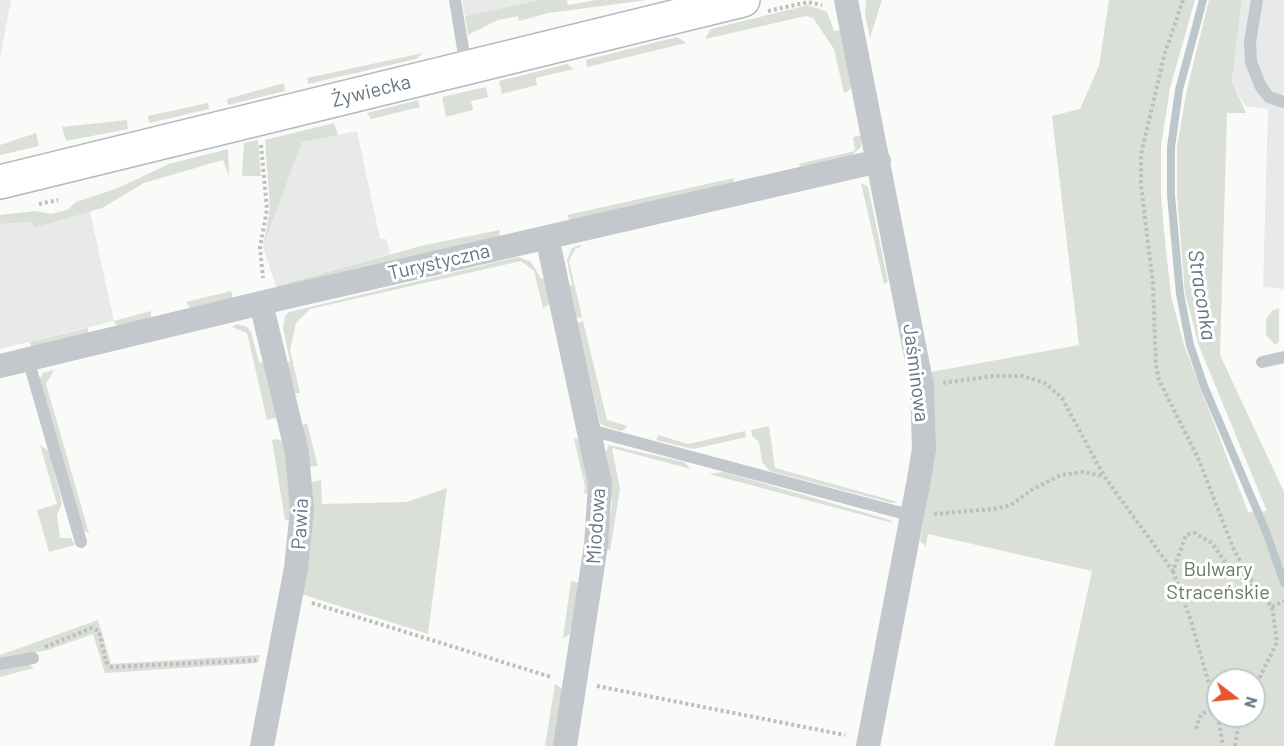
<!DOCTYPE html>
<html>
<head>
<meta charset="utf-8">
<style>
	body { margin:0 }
	#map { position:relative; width:1284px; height:746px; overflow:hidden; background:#fafaf8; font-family:Barlow,sans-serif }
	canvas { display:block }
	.north { position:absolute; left:1206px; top:668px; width:60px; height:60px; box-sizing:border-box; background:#fff; border:2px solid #c1c8cd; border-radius:50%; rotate:106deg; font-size:16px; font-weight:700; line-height:24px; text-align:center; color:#657683 }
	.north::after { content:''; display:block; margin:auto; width:21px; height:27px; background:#e4572e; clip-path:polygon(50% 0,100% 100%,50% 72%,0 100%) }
</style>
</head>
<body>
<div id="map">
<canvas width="1284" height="746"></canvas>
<div class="north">N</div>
</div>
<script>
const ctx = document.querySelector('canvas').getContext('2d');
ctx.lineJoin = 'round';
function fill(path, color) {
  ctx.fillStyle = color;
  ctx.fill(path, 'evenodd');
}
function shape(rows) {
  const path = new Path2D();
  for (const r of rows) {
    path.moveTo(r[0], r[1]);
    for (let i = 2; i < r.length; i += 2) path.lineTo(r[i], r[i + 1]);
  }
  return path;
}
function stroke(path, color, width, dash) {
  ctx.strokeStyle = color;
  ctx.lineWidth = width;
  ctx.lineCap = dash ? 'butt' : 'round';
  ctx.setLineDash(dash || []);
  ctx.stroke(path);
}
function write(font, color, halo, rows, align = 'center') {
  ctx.font = font + ' Barlow,sans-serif';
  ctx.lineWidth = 6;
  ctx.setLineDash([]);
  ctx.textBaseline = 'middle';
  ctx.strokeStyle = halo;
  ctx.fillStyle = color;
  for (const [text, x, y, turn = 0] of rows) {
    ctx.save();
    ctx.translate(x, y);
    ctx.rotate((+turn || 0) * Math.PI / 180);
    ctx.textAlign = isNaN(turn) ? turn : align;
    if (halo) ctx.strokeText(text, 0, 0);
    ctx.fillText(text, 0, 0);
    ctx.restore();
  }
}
fill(shape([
	[0,0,11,0,0,59],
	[462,0,539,0,465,16],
	[1242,0,1284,0,1284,289,1263,287,1268,109,1245,106,1232,81],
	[357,131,380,239,386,239,390,254,276,286,263,247,302,142],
	[90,211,114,321,0,349,0,224,33,222,34,228]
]), '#e8e9e9');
fill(shape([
	[539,0,567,0,568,5,596,0,647,0,548,13,519,21,518,16,498,20,468,35,465,16],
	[866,0,882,0,870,38,865,15],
	[1109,0,1195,0,1170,88,1161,146,1161,193,1164,231,1171,296,1184,345,1248,512,1267,511,1199,346,1185,293,1177,195,1177,147,1187,89,1209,0,1242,0,1232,81,1246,113,1227,113,1220,355,1284,492,1284,746,1054,746,1092,571,928,534,926,546,920,541,927,500,931,372,1079,345,1052,116,1080,109,1099,66],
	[1218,680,1254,680,1254,716,1218,716],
	[808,5,827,12,834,31,841,30,853,85,848,91,844,93,834,49,813,18,806,16,705,39,711,29],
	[677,37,686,43,587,67,586,60],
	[423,53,416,59,308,84,307,78],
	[567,64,574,69,536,78,537,85,502,94,499,81],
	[284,83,285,91,228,105,227,99],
	[486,87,488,97,471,101,473,110,446,117,442,97],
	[418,100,420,107,371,119,367,113],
	[208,103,209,109,149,123,148,116],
	[127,120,128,129,66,141,62,127],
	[334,123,338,135,302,142,263,247,270,209,265,140],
	[36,133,39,146,0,155,0,145],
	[863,135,861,147,851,156,803,168,798,164,855,151,853,137],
	[258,140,261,176,242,176,244,143],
	[228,149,229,176,223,160,144,183,102,208,34,228,32,222,0,224,0,215,35,211,51,214,67,210,76,202,118,188,169,164],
	[734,178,733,184,570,221,567,215],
	[861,183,868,187,870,196,888,282,884,284],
	[500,230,499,237,277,288,276,286,425,245],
	[580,245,581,247,575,249,569,261,582,317,577,318,569,286,572,285,567,260,572,248],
	[518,257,531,262,541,279,545,278,551,303,543,308,534,271,521,261,310,309,296,323,290,350,300,393,292,393,285,363,290,361,283,328,285,316,289,312],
	[231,291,233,298,190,308,186,302],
	[1279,309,1279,342,1275,345,1266,335,1266,319,1273,310],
	[151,311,151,318,117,327,114,321],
	[583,321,607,420,628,426,622,431,604,426,600,423,577,323],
	[237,324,247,327,251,332,259,362,267,364,279,417,267,420,247,333,232,327],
	[88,328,88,333,31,347,30,342],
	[54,370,46,384,89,533,82,530,39,381,43,373],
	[307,423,318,466,308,467,300,427],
	[769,426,775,468,898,502,892,503,770,471,762,462,759,442,752,436,751,430],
	[745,431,746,437,693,449,656,440,658,435,688,444],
	[581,438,590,491,584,494,585,486,574,439],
	[277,439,284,442,286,452,292,520,285,520,272,440],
	[40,445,49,451,62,503,57,515,60,538,71,538,75,545,49,552,37,510,57,504],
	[609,445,684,462,691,469,612,448,620,489,610,551,605,547,612,504,606,452],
	[724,472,890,520,893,523,709,474],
	[321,480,322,504,407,502,447,488,428,634,301,594,310,483],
	[571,581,579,583,574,627,568,636,563,638],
	[98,620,111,664,260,655,258,663,105,673,93,634,48,650,0,659,0,655],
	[29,664,34,668,0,677,0,670],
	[555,684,563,689,554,746,545,746]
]), '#dadfd7');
stroke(shape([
	[1203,0,1179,90,1171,147,1171,195,1180,294,1190,345,1204,386,1267,534,1284,583]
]), '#bbc7cb', 8);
const secondary = shape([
	[0,182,743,0]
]);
stroke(secondary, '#b3babf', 36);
stroke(shape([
	[1183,0,1164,56,1141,155,1141,185,1153,284,1156,365,1159,380,1198,458,1234,550,1257,590,1272,607,1277,642,1254,689],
	[768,11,808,2,822,5],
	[261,145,267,209,260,248,263,278],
	[39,204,58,200],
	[943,383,993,376,1023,376,1045,383,1062,398,1104,476,1173,571,1186,535,1195,533,1212,543,1227,565,1255,589],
	[934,514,993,509,1011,505,1033,489,1061,475,1083,472,1104,476],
	[1173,571,1191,621,1218,715],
	[312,603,551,677],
	[1272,607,1284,601],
	[45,647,92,628,99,631,106,662,112,667,256,660],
	[597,686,845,735],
	[1218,716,1223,746],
	[1196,729,1201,714,1216,708],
	[1235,746,1240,716]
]), '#bbbfc2', 4, [3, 3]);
stroke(shape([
	[455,0,466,67],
	[1257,0,1250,42,1251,62,1261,87,1269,97,1284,102],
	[28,359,81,542],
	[1262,362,1284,357],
	[590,430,913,516],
	[0,664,33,658]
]), '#c3c8cc', 12);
stroke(shape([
	[846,0,922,386,923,419,924,449,919,479,868,746],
	[547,237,600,483,596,545,565,746],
	[261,303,297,453,302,510,296,568,262,746],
	[0,366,261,303,879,161]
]), '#c3c8cc', 24);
stroke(secondary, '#fff', 33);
write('20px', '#657683', '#fff', [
	["Żywiecka",371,91,-14],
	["Turystyczna",439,262,-13],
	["Jaśminowa",916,373,83],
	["Pawia",300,524,-87],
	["Miodowa",596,526,-86]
]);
write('20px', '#687a64', '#fff', [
	["Bulwary",1218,569],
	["Straceńskie",1218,592]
]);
write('italic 21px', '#60757c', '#fff', [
	["Straconka",1202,295,81]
]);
</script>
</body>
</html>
